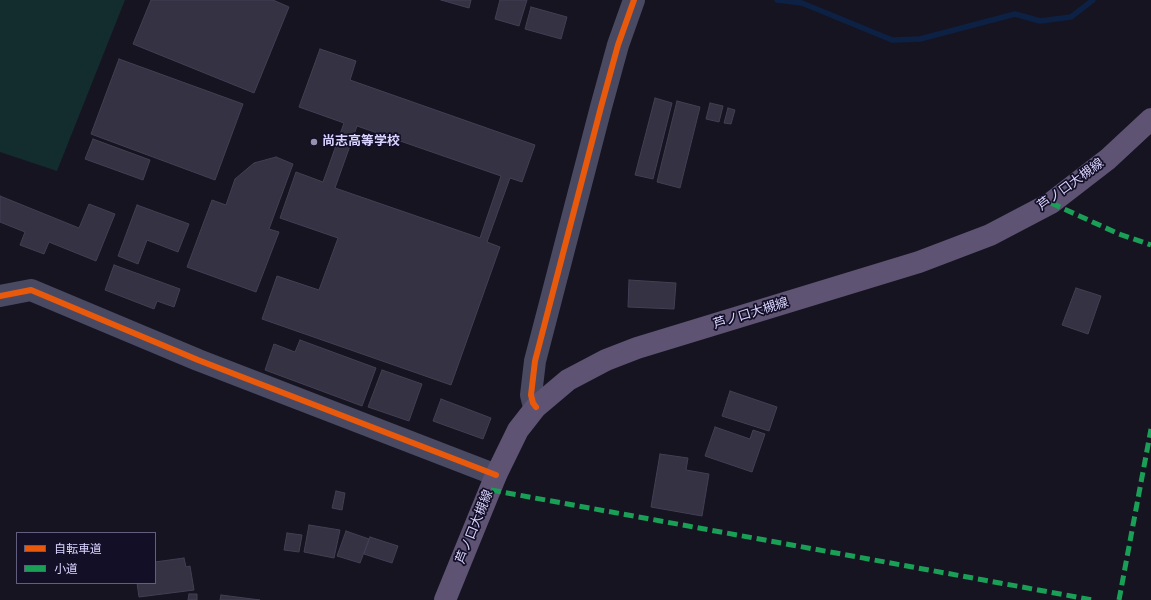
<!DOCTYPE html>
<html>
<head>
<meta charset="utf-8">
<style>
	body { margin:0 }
	#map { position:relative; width:1151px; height:600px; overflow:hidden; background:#161421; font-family:Poppins,"Noto Sans JP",sans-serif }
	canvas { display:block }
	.legend { position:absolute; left:16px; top:532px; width:140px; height:52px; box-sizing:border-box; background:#130f26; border:1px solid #625e7d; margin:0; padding:5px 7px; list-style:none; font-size:12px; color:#d9d4ff }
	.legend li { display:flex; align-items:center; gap:8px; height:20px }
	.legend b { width:20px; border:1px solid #625e7d }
</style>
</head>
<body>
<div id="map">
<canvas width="1151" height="600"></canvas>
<ul class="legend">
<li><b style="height:5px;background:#e8590c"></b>自転車道</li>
<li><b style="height:5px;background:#1a9f57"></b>小道</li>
</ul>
</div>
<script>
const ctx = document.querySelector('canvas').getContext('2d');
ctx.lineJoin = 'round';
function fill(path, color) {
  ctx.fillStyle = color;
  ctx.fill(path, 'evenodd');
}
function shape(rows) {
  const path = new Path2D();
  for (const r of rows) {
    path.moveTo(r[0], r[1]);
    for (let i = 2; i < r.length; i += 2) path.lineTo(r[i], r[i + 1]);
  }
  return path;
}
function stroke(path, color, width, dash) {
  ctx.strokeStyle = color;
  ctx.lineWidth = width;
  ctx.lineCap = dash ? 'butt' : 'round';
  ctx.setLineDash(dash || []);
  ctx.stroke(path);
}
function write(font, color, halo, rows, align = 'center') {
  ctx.font = font + ' Poppins,"Noto Sans JP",sans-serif';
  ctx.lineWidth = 3.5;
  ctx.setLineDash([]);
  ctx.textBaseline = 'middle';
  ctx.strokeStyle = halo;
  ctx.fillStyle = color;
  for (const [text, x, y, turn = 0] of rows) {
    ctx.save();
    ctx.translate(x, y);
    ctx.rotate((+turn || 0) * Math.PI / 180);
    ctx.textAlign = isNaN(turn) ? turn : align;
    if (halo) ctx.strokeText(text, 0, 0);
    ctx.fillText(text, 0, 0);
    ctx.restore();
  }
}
fill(shape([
	[0,0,125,0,57,171,0,152]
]), '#132c2d');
stroke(shape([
	[777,0,802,3,892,40,920,39,1015,14,1040,21,1071,17,1093,0]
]), '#0d2144', 5.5);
const building = shape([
	[151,0,273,0,289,7,254,93,133,44,151,0],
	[441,0,471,0,469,8,441,0],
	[500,0,527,0,519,26,495,19,500,0],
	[531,7,567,17,561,39,525,29,531,7],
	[320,49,356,61,350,80,535,145,522,182,510,178,487,242,500,247,451,385,262,319,277,276,319,290,338,238,280,218,296,172,323,182,344,123,299,107,320,49],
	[357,126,501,176,480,238,335,188,357,126],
	[119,59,243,104,215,180,91,134,119,59],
	[655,98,672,103,653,179,635,175,655,98],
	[677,101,700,107,680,188,657,182,677,101],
	[710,103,723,106,719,122,706,119,710,103],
	[728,108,735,110,731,124,724,123,728,108],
	[93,139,150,160,143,180,85,159,93,139],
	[276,157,293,164,269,229,279,232,256,292,187,267,212,200,226,205,235,179,254,163,276,157],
	[0,196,79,228,89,204,115,214,96,261,49,242,44,254,20,245,25,232,0,222,0,196],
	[137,205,189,224,178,252,147,240,138,264,118,256,137,205],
	[114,265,180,289,174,307,157,301,154,309,105,290,114,265],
	[629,280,676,283,674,309,628,307,629,280],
	[1076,288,1101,296,1088,334,1062,325,1076,288],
	[300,340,376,368,362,406,265,370,274,344,295,352,300,340],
	[382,370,422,384,409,421,368,407,382,370],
	[730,391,777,407,769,431,722,416,730,391],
	[441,399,491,418,483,439,433,421,441,399],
	[715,427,750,439,753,430,765,434,752,472,705,456,715,427],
	[660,454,688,458,686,470,709,474,702,516,651,507,660,454],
	[336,491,345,493,342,510,332,508,336,491],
	[309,525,340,530,334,558,304,552,309,525],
	[346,531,369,539,360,563,337,556,346,531],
	[287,533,302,535,299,552,284,550,287,533],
	[370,537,398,546,392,563,364,554,370,537],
	[184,558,186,567,190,566,194,590,139,597,137,583,155,583,155,562,184,558],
	[189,594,197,594,197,600,188,600,189,594],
	[221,595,260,600,220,600,221,595]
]);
fill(building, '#343243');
stroke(building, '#433f54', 1);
stroke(shape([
	[0,296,31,290,198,360,496,475],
	[536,407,533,403,531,395,535,361,601,107,618,45,634,0]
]), '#4a4962', 22);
stroke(shape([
	[445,600,496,475,518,430,536,407,568,380,606,360,637,348,919,262,990,235,1051,203,1108,159,1151,119]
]), '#5e5373', 22);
stroke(shape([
	[1051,203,1119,234,1151,245],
	[491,490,1093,600],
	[1119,600,1151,429]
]), '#1a9f57', 5, [10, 5]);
stroke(shape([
	[0,296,31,290,198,360,496,475],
	[536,407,533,403,531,395,535,361,601,107,618,45,634,0]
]), '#e8590c', 6);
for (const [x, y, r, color] of [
	[314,142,4,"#9591b1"]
]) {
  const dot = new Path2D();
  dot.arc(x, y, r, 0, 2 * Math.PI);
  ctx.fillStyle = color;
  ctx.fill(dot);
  stroke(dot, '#130f26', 1.5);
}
write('bold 13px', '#d9d4ff', '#130f26', [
	["尚志高等学校",322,142]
], 'left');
write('13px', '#d9d4ff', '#130f26', [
	["芦ノ口大槻線",1071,185,-36],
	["芦ノ口大槻線",751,314,-17],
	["芦ノ口大槻線",475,527,-68]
]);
</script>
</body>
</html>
